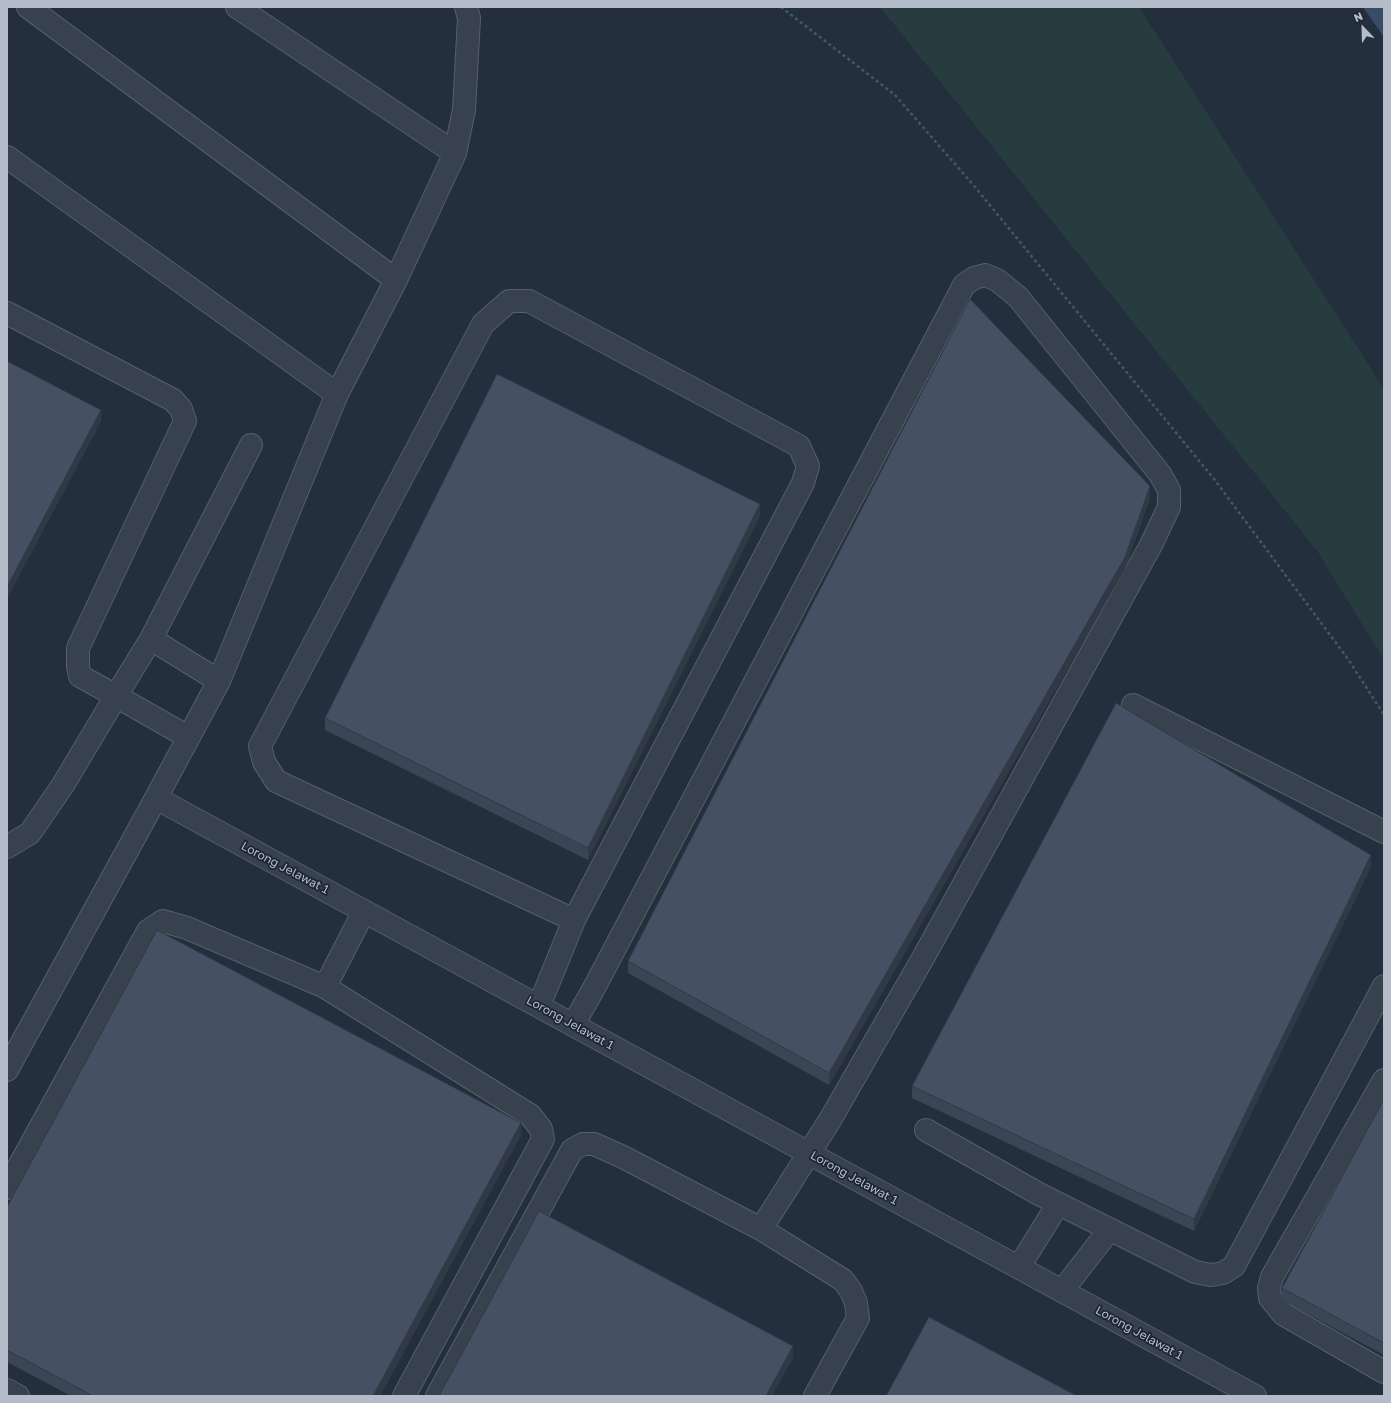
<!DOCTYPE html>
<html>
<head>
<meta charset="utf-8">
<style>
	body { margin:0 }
	#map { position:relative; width:1391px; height:1403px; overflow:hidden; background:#242f3e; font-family:"Golos Text",sans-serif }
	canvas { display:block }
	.frame { position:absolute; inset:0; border:8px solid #b4bcc9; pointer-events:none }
	.north { position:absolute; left:1343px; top:8px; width:40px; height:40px; -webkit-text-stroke:3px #1d2633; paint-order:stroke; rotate:337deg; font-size:11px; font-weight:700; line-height:16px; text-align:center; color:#b4bcc9 }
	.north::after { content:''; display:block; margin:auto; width:14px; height:18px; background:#b4bcc9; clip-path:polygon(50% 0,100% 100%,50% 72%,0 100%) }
</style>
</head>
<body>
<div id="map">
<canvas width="1391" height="1403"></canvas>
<div class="frame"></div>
<div class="north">N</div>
</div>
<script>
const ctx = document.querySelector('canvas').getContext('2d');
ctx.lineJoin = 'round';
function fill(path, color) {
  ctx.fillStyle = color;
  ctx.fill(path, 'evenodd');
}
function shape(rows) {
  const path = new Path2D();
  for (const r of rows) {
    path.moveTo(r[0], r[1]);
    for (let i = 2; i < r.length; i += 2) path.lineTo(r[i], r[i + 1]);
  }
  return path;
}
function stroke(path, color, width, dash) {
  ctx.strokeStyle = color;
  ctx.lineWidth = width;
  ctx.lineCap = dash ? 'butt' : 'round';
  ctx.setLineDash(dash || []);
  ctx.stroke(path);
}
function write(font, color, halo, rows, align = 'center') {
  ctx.font = font + ' "Golos Text",sans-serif';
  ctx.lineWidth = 3.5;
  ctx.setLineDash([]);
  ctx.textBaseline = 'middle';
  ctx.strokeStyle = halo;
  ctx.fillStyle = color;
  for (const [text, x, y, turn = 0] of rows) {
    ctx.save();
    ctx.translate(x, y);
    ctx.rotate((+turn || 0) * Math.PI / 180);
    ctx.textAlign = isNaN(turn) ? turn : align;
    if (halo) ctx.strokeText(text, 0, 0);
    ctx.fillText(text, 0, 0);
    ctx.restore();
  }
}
fill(shape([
	[880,7,1139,7,1384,389,1384,660,1318,552]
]), '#263c3f');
fill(shape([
	[1363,7,1384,7,1384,37,1367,13]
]), '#394c67');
const minor = shape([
	[28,7,396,280],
	[237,7,455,153],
	[7,157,337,394],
	[7,313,173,400,181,409,185,421,78,648,78,667,80,676,116,696,151,639,251,445],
	[151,639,219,681],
	[1133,705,1384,832],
	[156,798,219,681,337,394,396,280,455,153,464,110,469,18,466,7],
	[7,847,30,833,63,785,116,696,188,737],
	[364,911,325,987,530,1115,541,1129,543,1139,404,1396],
	[539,1006,574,920,803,483,808,466,799,446,529,301,509,301,483,324,260,746,264,762,276,781,574,920],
	[573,1025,594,988,964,285,974,278,985,275,997,280,1018,297,1160,474,1169,490,1169,507,1151,545,923,958,830,1120,761,1229,843,1280,851,1291,856,1303,858,1318,815,1396],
	[7,1070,156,798,1255,1396],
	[1384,1080,1272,1277,1269,1288,1270,1298,1283,1314,1384,1372],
	[926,1130,1039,1194,1195,1272,1211,1275,1223,1273,1234,1266,1384,986],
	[7,1188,148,931,163,921,187,928,325,987],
	[1019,1267,1058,1204],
	[1062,1291,1110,1229],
	[7,1390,18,1396],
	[437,1396,572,1150,583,1144,594,1144,623,1157,761,1229]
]);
stroke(minor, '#565f6c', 24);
stroke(shape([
	[781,7,895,95,975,187,1214,479,1348,659,1384,715]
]), '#44595c', 2.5, [3, 3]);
stroke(minor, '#38414e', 22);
fill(shape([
	[1150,498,1125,569,829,1085,628,973,628,961],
	[760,516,588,860,325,730,325,718],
	[1371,867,1194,1231,912,1098,912,1086],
	[1384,1099,1384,1355,1282,1300,1282,1288],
	[521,1135,380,1396,71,1396,7,1362,7,1207]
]), '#3b4654');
fill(shape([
	[101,410,101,422,7,599,7,587],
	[1150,486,1150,498,1125,569,829,1085,829,1073],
	[760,504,760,516,588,860,588,848],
	[1371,855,1371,867,1194,1231,1194,1219],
	[521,1123,521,1135,380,1396,373,1396],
	[793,1346,793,1358,772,1396,766,1396]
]), '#303945');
const building = shape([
	[970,299,1150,486,1125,557,829,1073,628,961,970,299],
	[7,361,101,410,7,587,7,361],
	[497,374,760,504,588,848,325,718,497,374],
	[1116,703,1371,855,1194,1219,912,1086,1116,703],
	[157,930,521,1123,373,1396,93,1396,7,1350,7,1207,157,930],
	[1384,1099,1384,1343,1282,1288,1384,1099],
	[539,1211,793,1346,766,1396,439,1396,539,1211],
	[929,1317,1077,1396,886,1396,929,1317]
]);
fill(building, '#455162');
stroke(building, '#303945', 1);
write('12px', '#b4bcc9', '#1d2633', [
	["Lorong Jelawat 1",285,868,28],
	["Lorong Jelawat 1",570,1023,29],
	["Lorong Jelawat 1",854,1178,29],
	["Lorong Jelawat 1",1139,1333,29]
]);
</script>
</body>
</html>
